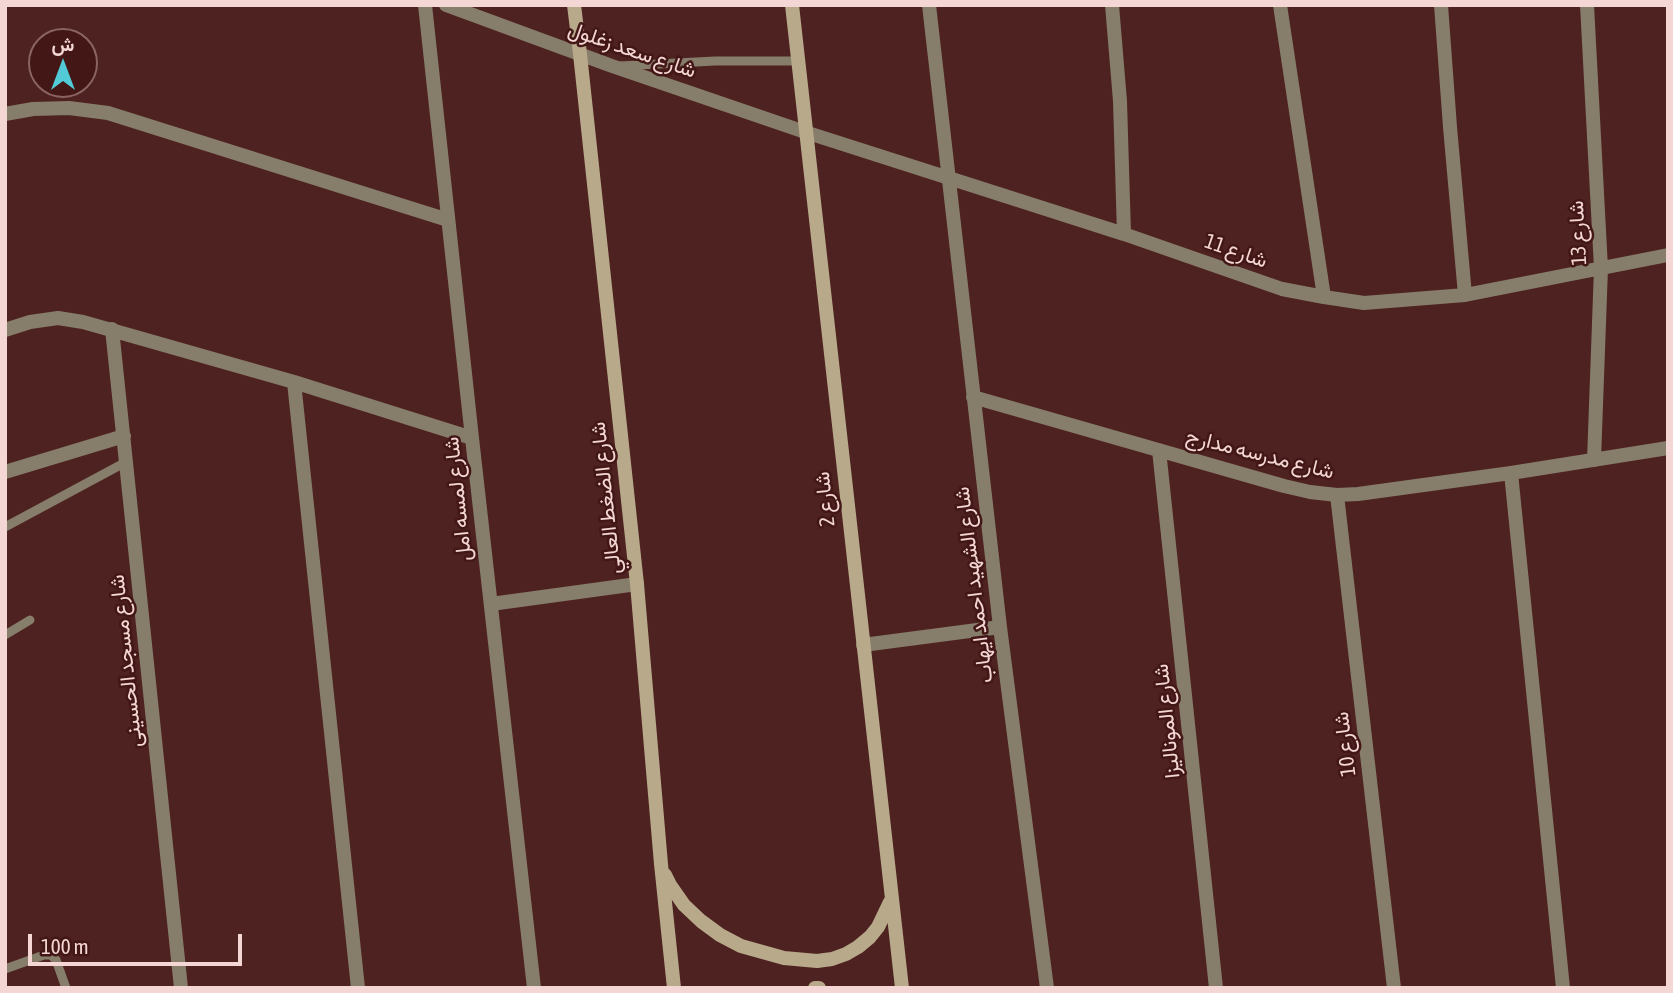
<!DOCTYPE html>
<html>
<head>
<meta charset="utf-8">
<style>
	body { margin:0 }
	#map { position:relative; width:1673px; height:993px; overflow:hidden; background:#4d2220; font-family:"Asap Condensed",Vazirmatn,sans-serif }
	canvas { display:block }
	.frame { position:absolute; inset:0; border:7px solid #f4d7d4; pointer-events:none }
	.north { position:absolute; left:28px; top:28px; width:70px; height:70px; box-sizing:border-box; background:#421716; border:2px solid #896462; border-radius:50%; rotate:0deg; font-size:19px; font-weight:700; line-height:28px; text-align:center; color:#f4d7d4 }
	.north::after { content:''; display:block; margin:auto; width:24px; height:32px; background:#52cbd7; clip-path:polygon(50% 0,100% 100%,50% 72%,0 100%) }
	.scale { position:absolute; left:28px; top:934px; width:214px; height:32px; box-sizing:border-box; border:4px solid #f4d7d4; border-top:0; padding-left:9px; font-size:21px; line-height:24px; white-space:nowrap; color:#f4d7d4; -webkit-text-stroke:5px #421716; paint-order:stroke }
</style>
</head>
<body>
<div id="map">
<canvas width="1673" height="993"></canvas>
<div class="frame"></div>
<div class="north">ش</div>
<div class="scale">100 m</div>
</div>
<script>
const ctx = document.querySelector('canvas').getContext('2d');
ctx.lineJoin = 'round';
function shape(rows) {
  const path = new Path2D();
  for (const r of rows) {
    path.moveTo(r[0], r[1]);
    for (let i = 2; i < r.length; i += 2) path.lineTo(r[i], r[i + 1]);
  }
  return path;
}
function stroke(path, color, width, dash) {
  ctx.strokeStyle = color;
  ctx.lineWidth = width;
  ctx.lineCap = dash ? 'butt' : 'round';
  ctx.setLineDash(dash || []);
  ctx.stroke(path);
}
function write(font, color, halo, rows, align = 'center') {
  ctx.font = font + ' "Asap Condensed",Vazirmatn,sans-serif';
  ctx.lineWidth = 5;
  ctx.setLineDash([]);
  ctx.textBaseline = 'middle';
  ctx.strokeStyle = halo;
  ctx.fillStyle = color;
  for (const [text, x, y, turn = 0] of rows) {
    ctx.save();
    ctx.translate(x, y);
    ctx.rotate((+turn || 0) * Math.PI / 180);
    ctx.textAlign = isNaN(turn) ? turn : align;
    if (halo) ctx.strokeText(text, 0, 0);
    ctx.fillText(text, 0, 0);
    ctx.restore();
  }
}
stroke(shape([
	[620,66,715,61,798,61],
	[5,527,126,462],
	[5,635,30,620],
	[5,969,44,955,51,955,56,960,66,988]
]), '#877d6b', 9);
stroke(shape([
	[425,5,472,438,534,988],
	[446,5,612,66,805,132,1124,234,1282,289,1324,297,1364,303,1465,295,1668,255],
	[929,5,1000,627,1047,988],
	[1112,5,1120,101,1124,234],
	[1280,5,1324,297],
	[1441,5,1450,127,1465,295],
	[1587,5,1601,268,1594,460],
	[5,114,33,109,69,108,108,113,448,220],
	[112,329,181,988],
	[5,330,30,322,58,318,83,322,294,382,472,438],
	[294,382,358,988],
	[973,397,1284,486,1310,492,1337,495,1358,494,1511,473,1668,448],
	[1159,450,1216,988],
	[5,472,124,436],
	[1511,473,1563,988],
	[1337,495,1394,988],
	[491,604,637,584],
	[863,645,1000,627]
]), '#877d6b', 14);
stroke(shape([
	[574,5,580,54,637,584,661,864,674,988],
	[792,5,902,988],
	[665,875,670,885,684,905,701,921,720,935,741,946,784,958,817,961,832,959,846,954,858,947,870,937,878,927,890,902],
	[815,988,819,988]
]), '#b8a98a', 14);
write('21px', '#f4d7d4', '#421716', [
	["شارع سعد زغلول",632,50,19],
	["شارع 13",1578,233,-93],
	["شارع 11",1236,251,19],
	["شارع مدرسه مدارج",1260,454,14],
	["شارع الضغط العالي",606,498,-96],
	["شارع لمسه امل",458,499,-96],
	["شارع 2",825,499,-96],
	["شارع الشهيد احمد ايهاب",974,585,-97],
	["شارع مسجد الحسينى",126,661,-96],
	["شارع الموناليزا",1167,721,-96],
	["شارع 10",1345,744,-97]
]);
</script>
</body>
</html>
